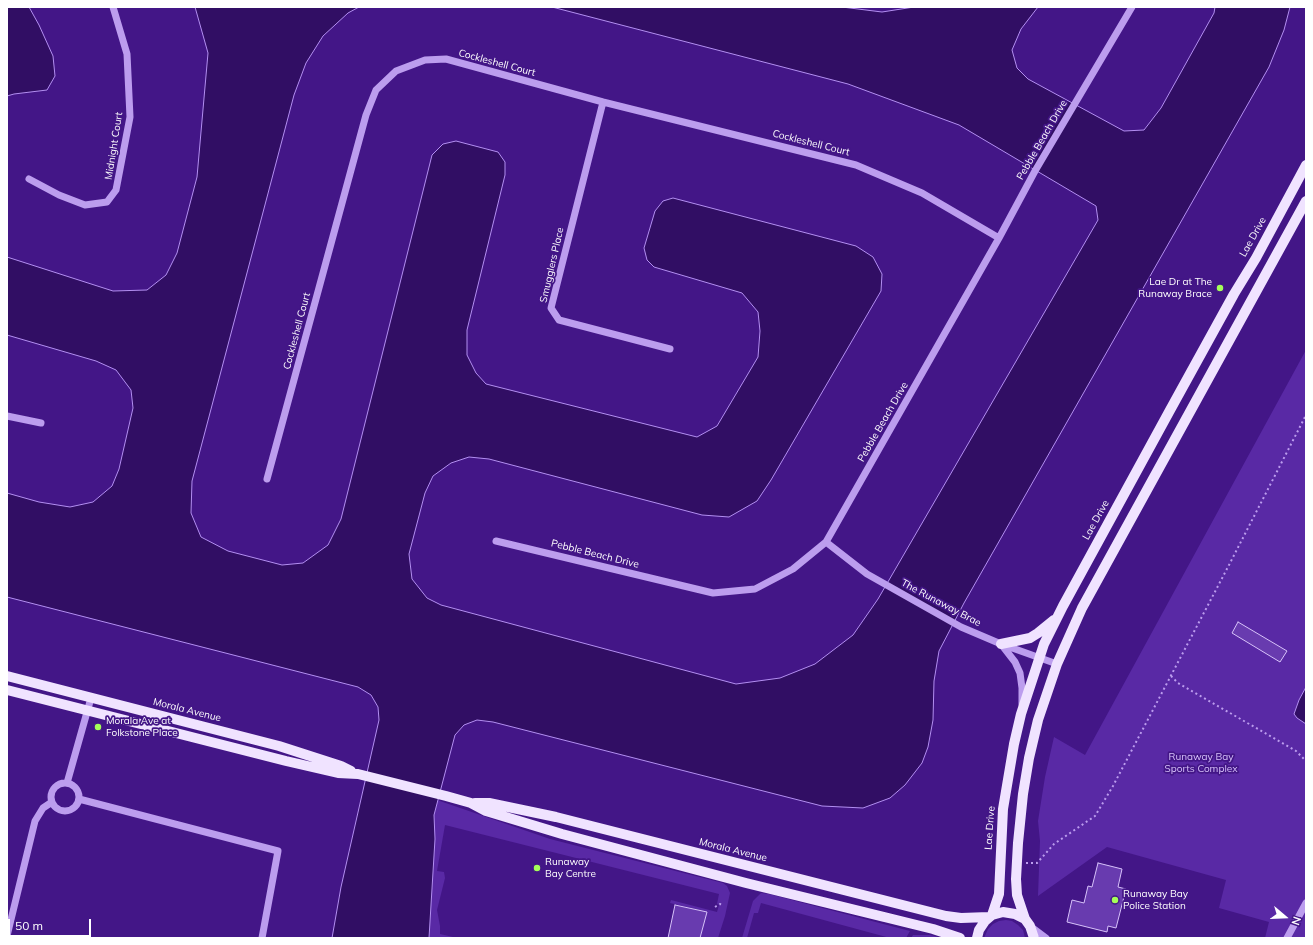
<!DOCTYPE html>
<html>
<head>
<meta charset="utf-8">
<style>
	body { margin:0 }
	#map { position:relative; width:1313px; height:945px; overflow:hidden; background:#431687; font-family:Mulish,sans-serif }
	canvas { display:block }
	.frame { position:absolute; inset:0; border:8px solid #fff; pointer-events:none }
	.north { position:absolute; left:1265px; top:897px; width:40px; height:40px; -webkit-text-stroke:3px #431687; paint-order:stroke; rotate:109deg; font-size:11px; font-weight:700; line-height:16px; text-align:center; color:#fff }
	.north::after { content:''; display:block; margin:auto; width:14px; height:18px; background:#fff; clip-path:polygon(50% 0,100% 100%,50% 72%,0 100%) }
	.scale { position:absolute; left:8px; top:919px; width:83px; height:18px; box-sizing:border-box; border:2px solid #fff; border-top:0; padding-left:5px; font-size:12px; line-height:14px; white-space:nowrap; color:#fff; -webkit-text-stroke:3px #431687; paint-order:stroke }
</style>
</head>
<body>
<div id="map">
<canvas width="1313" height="945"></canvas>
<div class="frame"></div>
<div class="north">N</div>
<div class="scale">50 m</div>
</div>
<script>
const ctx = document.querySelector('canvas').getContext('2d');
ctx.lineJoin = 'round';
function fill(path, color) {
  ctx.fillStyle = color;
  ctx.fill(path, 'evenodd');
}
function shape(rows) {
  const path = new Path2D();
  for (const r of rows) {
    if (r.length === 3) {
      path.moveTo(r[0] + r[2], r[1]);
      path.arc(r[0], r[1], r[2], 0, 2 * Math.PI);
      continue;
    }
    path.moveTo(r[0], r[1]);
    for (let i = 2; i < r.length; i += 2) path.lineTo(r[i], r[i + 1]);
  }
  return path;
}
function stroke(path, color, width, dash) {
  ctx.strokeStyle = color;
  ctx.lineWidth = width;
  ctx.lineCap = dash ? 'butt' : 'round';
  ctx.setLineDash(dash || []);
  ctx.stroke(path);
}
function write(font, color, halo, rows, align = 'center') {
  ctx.font = font + ' Mulish,sans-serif';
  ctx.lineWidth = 3.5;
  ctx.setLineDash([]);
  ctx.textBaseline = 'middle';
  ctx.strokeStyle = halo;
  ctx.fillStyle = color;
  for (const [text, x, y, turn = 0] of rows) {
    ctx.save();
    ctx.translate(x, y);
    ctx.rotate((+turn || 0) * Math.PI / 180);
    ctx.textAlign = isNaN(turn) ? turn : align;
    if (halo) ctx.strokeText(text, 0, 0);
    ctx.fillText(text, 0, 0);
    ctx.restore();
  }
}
fill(shape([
	[1306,350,1306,938,1265,938,1269,922,1219,908,1226,880,1107,847,1038,896,1040,841,1038,821,1045,777,1054,737,1085,755],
	[437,800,550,839,723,883,727,886,730,893,725,916,718,938,700,938,707,912,670,903,671,900,717,912,719,905,717,904,719,894,445,825,437,871,444,872,445,878,437,910,440,926,440,934,453,937,429,938,435,839,434,815],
	[761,893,769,894,910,931,906,938,890,938,761,903,758,913,754,913,747,938,742,938,753,901],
	[1006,920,1012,921,1018,925,1023,930,1025,938,984,938,988,929,993,924,999,921],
	[913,935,930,935,942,938,911,938]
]), '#5929a5');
const water = shape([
	[7,7,29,7,39,25,53,56,55,76,47,90,14,94,7,96,7,7],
	[195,7,359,7,348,13,323,36,306,63,294,95,192,481,191,513,201,537,228,551,282,565,303,563,328,545,341,519,432,155,443,144,456,141,498,152,505,162,505,175,467,330,467,355,476,373,486,384,697,437,717,426,758,357,760,331,758,312,742,293,654,267,647,260,644,248,655,211,663,201,673,198,856,246,873,257,882,274,881,291,771,480,757,501,729,517,702,515,489,459,469,457,451,463,433,476,425,493,409,554,412,579,427,598,441,605,736,684,780,678,815,664,853,635,878,599,1098,220,1096,206,959,125,848,84,552,7,842,7,882,12,914,7,1038,7,1021,29,1012,50,1017,68,1028,79,1124,131,1144,130,1161,108,1214,13,1215,7,1290,7,1284,30,1269,67,964,603,939,651,934,681,933,720,928,747,922,763,905,785,890,798,863,808,822,806,493,722,477,720,464,725,455,735,434,815,435,839,429,938,332,938,341,887,379,720,378,707,371,695,358,687,7,597,7,493,39,502,70,507,93,502,112,486,119,469,133,408,131,390,116,370,96,361,7,335,7,257,113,291,147,290,166,275,177,253,197,177,208,53,195,7],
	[1306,687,1306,724,1297,718,1294,714,1299,700,1306,687]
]);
fill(water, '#310e64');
stroke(water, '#b38ff1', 1);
const building = shape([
	[1238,622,1287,651,1280,662,1232,633,1238,622],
	[1098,863,1122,869,1118,887,1126,889,1116,928,1108,926,1107,932,1067,922,1072,900,1084,903,1088,886,1092,887,1098,863],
	[675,905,707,912,700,938,668,938,675,905]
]);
fill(building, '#683baf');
stroke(building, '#d7c2fa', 1);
stroke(shape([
	[1171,676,1178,683,1296,751,1306,761],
	[1026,863,1037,863,1054,844,1095,816,1113,786,1229,565,1306,415],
	[715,907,720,904,723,905]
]), '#bc9dee', 2, [2, 3]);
stroke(shape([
	[603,102,551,308,559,320,670,349],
	[29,179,59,195,85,205,107,202,116,190,130,117,127,54,113,7],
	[7,416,41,423],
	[267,479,366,115,376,90,396,71,425,60,446,59,603,102,856,165,922,193,999,238],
	[496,541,713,593,755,589,793,569,826,542,999,238,1035,171,1132,7],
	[826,542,867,574,961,627,1001,644,1057,664],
	[1001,644,1015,662,1020,673,1022,688,1022,704],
	[67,783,91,698],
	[65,797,14],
	[79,799,278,851,262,938],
	[1030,926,1046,938],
	[7,936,35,821,43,808,52,802],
	[1287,938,1306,903]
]), '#bc9dee', 7);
stroke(shape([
	[1001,644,1030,638,1038,633,1054,620],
	[7,676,279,746,341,766,351,771],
	[7,690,286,761,338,773,358,774,446,796,471,803,486,811,562,834,746,883,933,929,960,938],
	[475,803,489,803,556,817,946,916,961,918,989,917],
	[992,915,999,894,1003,809,1014,744,1021,714,1044,644,1063,606,1169,412,1234,294,1256,258,1306,165],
	[1025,919,1017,895,1016,879,1018,843,1023,794,1029,758,1038,720,1057,664,1082,608,1306,201],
	[977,938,979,930,985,921,992,915,1003,912,1015,914,1025,919,1030,926,1034,938]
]), '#f0e3ff', 10);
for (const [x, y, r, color] of [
	[1220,288,4,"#a5ff59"],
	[98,727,4,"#a5ff59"],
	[537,868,4,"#a5ff59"],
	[1115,900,4,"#a5ff59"]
]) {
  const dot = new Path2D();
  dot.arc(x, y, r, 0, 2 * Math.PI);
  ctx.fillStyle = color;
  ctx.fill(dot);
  stroke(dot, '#431687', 1.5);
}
write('10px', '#fff', '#431687', [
	["Cockleshell Court",497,63,15],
	["Pebble Beach Drive",1042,140,-60],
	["Cockleshell Court",811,143,14],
	["Midnight Court",114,146,-81],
	["Lae Drive",1253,237,-61],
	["Smugglers Place",552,265,-77],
	["Cockleshell Court",297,331,-75],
	["Pebble Beach Drive",883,422,-60],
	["Lae Drive",1096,520,-61],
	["Pebble Beach Drive",595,554,14],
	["The Runaway Brae",941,603,28],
	["Morala Avenue",187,710,14],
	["Lae Drive",990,828,-86],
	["Morala Avenue",733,850,14]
]);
write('10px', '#fff', '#431687', [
	["Lae Dr at The",1212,282,"right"],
	["Runaway Brace",1212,294,"right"],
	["Morala Ave at",106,721],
	["Folkstone Place",106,733],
	["Runaway",545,862],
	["Bay Centre",545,874],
	["Runaway Bay",1123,894],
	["Police Station",1123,906]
], 'left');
write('10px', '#d7c2fa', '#431687', [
	["Runaway Bay",1201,757],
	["Sports Complex",1201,769]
]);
</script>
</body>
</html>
